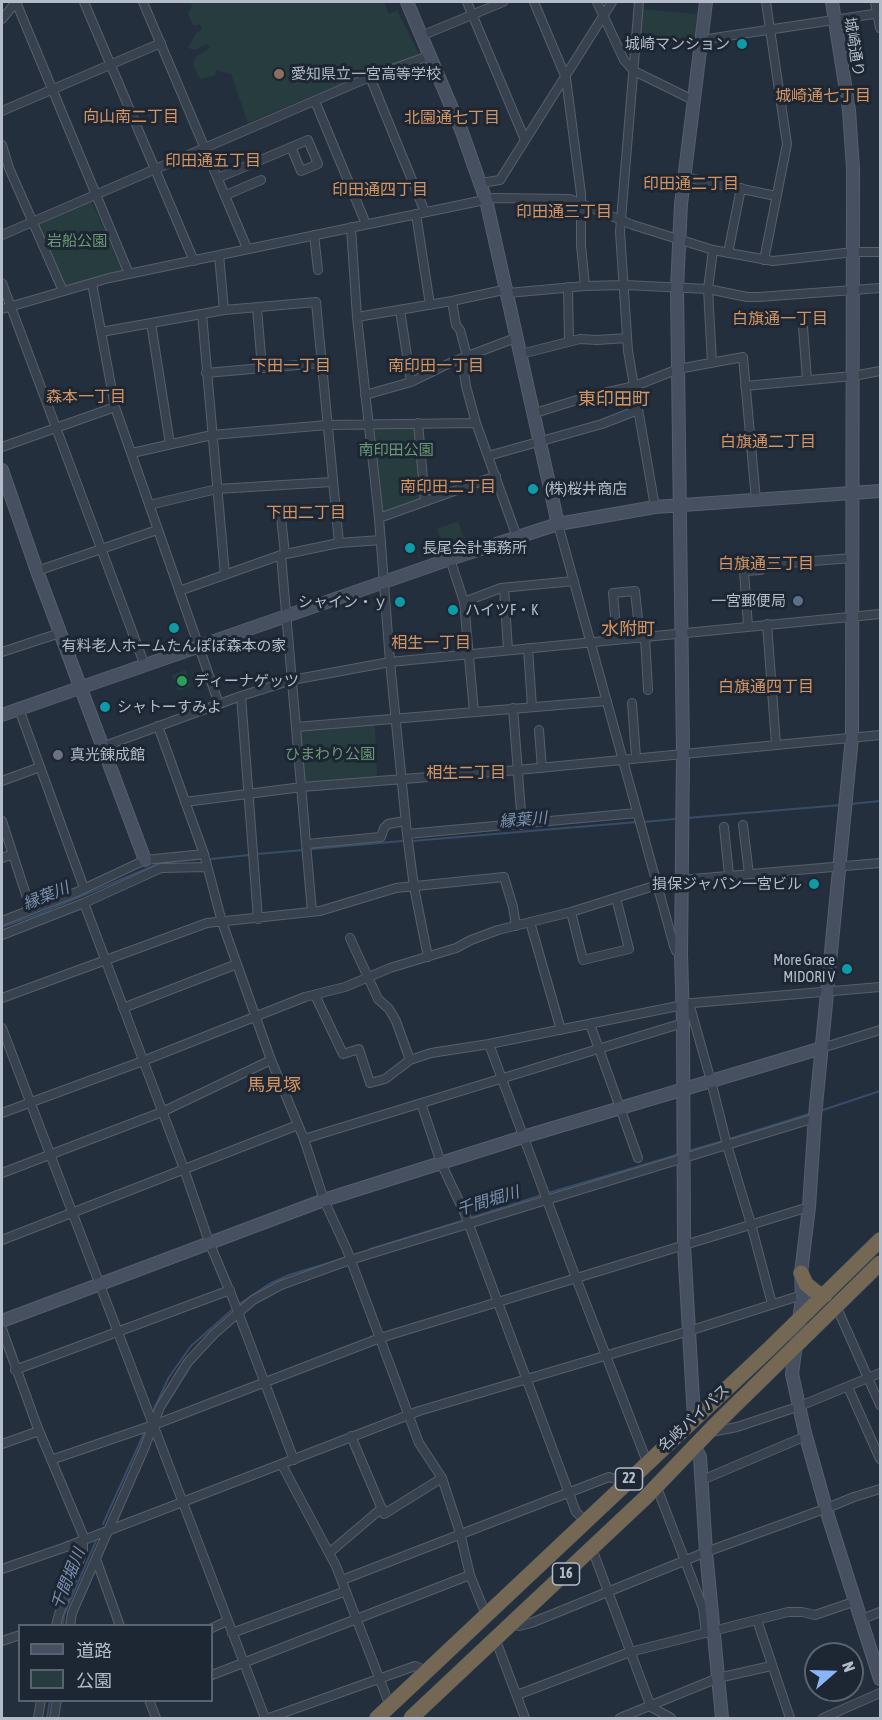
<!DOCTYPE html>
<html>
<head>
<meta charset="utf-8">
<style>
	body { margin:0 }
	#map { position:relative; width:882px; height:1720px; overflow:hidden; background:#242f3e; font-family:"Asap Condensed","Noto Sans JP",sans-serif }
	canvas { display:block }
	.frame { position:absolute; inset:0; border:3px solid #b4bcc9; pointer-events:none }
	.legend { position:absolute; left:18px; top:1624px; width:195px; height:78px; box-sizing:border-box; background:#1d2633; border:2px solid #59626f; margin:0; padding:8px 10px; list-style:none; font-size:18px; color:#b4bcc9 }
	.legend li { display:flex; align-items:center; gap:12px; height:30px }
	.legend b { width:30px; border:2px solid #59626f }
	.north { position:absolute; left:804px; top:1642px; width:60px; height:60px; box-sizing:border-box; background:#1d2633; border:2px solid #59626f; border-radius:50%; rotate:70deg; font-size:16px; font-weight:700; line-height:24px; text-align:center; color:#b4bcc9 }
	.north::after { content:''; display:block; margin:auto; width:21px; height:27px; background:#8ab4f8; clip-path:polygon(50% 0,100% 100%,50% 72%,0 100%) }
</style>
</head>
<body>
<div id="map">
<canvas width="882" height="1720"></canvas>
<div class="frame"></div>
<ul class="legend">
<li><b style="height:8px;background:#465061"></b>道路</li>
<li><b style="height:16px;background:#263c3f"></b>公園</li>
</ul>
<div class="north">N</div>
</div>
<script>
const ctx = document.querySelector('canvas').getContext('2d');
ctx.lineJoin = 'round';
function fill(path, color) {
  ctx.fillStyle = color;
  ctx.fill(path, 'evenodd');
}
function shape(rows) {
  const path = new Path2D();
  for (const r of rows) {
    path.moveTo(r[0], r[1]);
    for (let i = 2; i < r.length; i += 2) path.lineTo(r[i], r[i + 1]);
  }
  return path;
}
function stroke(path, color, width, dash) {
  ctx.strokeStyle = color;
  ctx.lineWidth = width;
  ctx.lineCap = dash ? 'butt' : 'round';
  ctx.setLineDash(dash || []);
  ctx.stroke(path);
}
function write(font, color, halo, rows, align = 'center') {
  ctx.font = font + ' "Asap Condensed","Noto Sans JP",sans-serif';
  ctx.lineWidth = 6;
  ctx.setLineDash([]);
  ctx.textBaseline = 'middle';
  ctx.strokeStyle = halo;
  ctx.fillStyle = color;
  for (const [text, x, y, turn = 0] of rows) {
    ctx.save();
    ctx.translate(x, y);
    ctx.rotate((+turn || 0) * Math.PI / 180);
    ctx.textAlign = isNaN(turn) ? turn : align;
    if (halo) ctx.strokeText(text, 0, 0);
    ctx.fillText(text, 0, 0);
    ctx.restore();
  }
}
fill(shape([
	[190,2,384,2,389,14,397,10,420,56,419,58,326,90,248,123,231,74,219,71,218,69,214,76,200,79,193,65,196,56,210,48,207,43,196,50,188,48,196,33,202,30,200,24,194,26,190,19,188,13,192,6],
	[641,9,697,14,694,44,638,38],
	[91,200,122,270,65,286,37,224],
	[415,426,421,499,385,513,382,512,373,429],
	[458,521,464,539,444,547,437,529],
	[186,670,191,686,178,691,172,675],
	[375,724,377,776,305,783,300,731]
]), '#263c3f');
stroke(shape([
	[851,804,880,801],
	[687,818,841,805],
	[644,822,675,819],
	[412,841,637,822],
	[312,849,402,841],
	[257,854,304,850],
	[211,859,249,855],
	[2,927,39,914,160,863,202,859],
	[820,1111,880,1091],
	[729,1139,812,1113],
	[688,1151,723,1141],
	[548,1193,680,1154],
	[470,1218,542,1195],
	[370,1249,465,1220],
	[238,1305,269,1284,289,1275,345,1258],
	[154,1409,169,1377,191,1346,234,1308],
	[103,1524,145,1431],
	[63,1626,64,1615,96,1541],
	[47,1718,50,1700]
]), '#394c67', 2);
const street = shape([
	[16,2,129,274],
	[84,2,194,261],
	[143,2,247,248],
	[467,2,525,140],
	[534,2,566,78,581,194,581,245,585,286],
	[597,2,624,60,634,71,693,100],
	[639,2,620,232,628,351,655,507],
	[875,2,880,28],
	[2,19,16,2],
	[421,36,503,2],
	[701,40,880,13],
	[370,77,425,212],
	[315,101,366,224],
	[2,111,161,43],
	[2,145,9,168,63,291],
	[684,177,776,196],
	[218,178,308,140,318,164,301,171,291,147],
	[481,183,500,180,612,2],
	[226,195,261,180],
	[416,214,430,305],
	[351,227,357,317,379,518,390,662,407,834,637,813],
	[2,235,372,76,429,56],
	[314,235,318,270],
	[728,253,741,188],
	[219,255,224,310],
	[764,260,787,144,766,2],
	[2,283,145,666],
	[92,283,115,407,219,704],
	[568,287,569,341],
	[508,293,585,286,625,285,708,289,747,297,759,297,880,288],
	[452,301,456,325,460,330,467,356],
	[257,308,262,368],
	[2,309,109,278,494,198,570,199,633,225,713,250,773,261,854,252,880,252],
	[400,310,411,382],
	[202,314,225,575],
	[357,317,452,301,508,289],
	[151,323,170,444],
	[803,327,807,380],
	[101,332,224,310,316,302,339,543],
	[521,354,580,339,597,340,627,338],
	[462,358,466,386,476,423,517,537],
	[712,363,708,289,713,250],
	[206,373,321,363],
	[745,386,853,376,880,371],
	[365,395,411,382,452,362,518,337],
	[535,413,590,396,635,386,678,369,743,357,756,500],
	[418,423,425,501],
	[2,447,115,407],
	[132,453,212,435,327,425,476,423],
	[488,456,602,424,638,410],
	[149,505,217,489,332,482],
	[281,517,285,554],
	[379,518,496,476],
	[558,524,674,946,676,951,681,954],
	[281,555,312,912],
	[450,559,464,602,474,712],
	[37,571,157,530],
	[504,588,508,650],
	[179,591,281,555,339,543,381,540],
	[464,602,501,588,574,581],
	[767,624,776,744],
	[748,626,744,571,761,570,763,565,852,558],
	[645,637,648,690],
	[617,640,613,593,635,591,640,638],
	[528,648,532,707],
	[2,652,60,633],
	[241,696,258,919],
	[632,703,636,757],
	[513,708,522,825],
	[19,709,84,888],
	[158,726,204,854,222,922,271,1060,304,1139,324,1200,347,1250,419,1443,442,1478],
	[296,727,607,701],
	[539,730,542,768],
	[102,747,241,696,292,680,390,662,880,614],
	[2,781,40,767],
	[185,802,302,787,518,770,880,735],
	[2,821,31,910],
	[743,825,749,874],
	[724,827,729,875],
	[407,834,414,887,428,957],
	[307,844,381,837,384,828,388,824,405,821],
	[2,858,13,854],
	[84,903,184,1169,209,1242,233,1299,294,1460],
	[571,912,583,960,629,949,616,898],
	[2,921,77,892,145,860,204,854],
	[530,922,561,1030],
	[2,935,84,903,161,868,207,867],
	[350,938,378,999,389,1009,396,1021,410,1060],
	[315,995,343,1054,359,1049,370,1083,385,1079,410,1060,431,1053,489,1044],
	[2,998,207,923,320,911,396,888,504,877,513,907,516,926],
	[689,1003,711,1081,727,1145,751,1224,772,1304],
	[123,1008,237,964],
	[590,1024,638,1158],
	[2,1028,265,1718],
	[822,1048,880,1030],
	[421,1103,441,1163,465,1214,576,1512,585,1521],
	[2,1113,143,1061,305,997,345,987,390,968,456,948,471,940,498,930,571,912,657,885,681,880,880,863],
	[304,1139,683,1023],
	[2,1173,162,1112,271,1060],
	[2,1240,298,1125],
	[837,1308,880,1405],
	[2,1329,37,1426,83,1535,83,1551,59,1614,56,1626],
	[15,1370,230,1290],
	[848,1387,880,1459],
	[711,1432,737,1427,800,1406,880,1373],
	[351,1436,384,1514,442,1478,460,1533,470,1575,486,1615],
	[2,1444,39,1431],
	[51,1460,159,1423,380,1338,809,1207],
	[647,1462,576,1278,489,1044,693,1003,880,987],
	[282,1465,336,1566,390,1706],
	[702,1480,806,1436],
	[656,1485,703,1608,706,1633],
	[591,1546,651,1707,671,1718],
	[329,1553,382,1508],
	[96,1559,120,1626],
	[2,1569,63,1548,419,1411,689,1331,802,1295],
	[342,1580,609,1477,626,1482],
	[862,1619,880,1612],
	[757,1620,790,1718],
	[511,1624,519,1626,531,1623,706,1552,827,1508,854,1497,880,1489],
	[70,1626,72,1613,144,1449,160,1407,188,1362,214,1334,253,1300,281,1285,350,1260,815,1118],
	[212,1628,227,1621],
	[232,1633,346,1591],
	[495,1638,525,1718],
	[2,1641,20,1635],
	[212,1675,470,1575],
	[517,1695,630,1652,788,1612,802,1612,815,1615,856,1601],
	[149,1700,156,1718],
	[38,1718,41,1700],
	[54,1718,57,1700],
	[269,1718,415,1666,427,1671],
	[620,1718,718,1678,771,1666],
	[823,1718,880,1693]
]);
const secondary = shape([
	[407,2,462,132,486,200,558,524],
	[832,2,849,110,853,169,852,737,815,1116,809,1207,801,1273,802,1298,792,1374,805,1433,829,1519,880,1679],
	[2,470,37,571,145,860],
	[2,715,450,559,558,524,655,507,880,491],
	[2,1321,324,1200,523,1137,822,1048],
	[694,1418,684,1245,683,1023,681,954,683,753,677,288,681,204,706,2],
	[695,1447,700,1457,706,1552,722,1718]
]);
const highway = shape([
	[801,1273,806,1284,817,1293,825,1295],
	[377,1718,769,1349,880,1240]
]);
stroke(street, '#565f6c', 10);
stroke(secondary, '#565f6c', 14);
stroke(highway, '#434c59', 16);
stroke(street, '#38414e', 8);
stroke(secondary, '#465061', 12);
stroke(highway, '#746855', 15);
const highwayBridge = shape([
	[411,1718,646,1497,716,1424,880,1263]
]);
stroke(highwayBridge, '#434c59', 16, []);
stroke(highwayBridge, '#746855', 15);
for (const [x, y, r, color] of [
	[742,44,6,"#0f9aa8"],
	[279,74,6,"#8d6e63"],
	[533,489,6,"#0f9aa8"],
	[410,548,6,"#0f9aa8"],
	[798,601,6,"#5c6f8a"],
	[400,602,6,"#0f9aa8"],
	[453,610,6,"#0f9aa8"],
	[174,628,6,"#0f9aa8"],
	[182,681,6,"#2e9e5b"],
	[105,707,6,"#0f9aa8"],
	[58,755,6,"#6b7280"],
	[814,884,6,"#0f9aa8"],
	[847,969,6,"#0f9aa8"]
]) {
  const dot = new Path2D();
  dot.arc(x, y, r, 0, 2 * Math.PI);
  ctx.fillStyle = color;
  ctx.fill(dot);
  stroke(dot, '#1d2633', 2);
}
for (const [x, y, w] of [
	[629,1479,27],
	[566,1574,27]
]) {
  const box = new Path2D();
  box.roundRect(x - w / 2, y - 11, w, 22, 4.5);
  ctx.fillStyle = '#1d2633';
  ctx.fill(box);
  stroke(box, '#b4bcc9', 1.5);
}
write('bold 14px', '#b4bcc9', null, [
	["22",629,1479],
	["16",566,1574]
]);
write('15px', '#b4bcc9', '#1d2633', [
	["城崎マンション",730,44,"right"],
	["愛知県立一宮高等学校",291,74],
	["(株)桜井商店",545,489],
	["長尾会計事務所",422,548],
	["一宮郵便局",786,601,"right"],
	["シャイン・ｙ",388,602,"right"],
	["ハイツF・K",465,610],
	["有料老人ホームたんぽぽ森本の家",174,646,"center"],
	["ディーナゲッツ",194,681],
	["シャトーすみよ",117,707],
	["真光錬成館",70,755],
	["損保ジャパン一宮ビル",802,884,"right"],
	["More Grace",835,960,"right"],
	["MIDORI V",835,977,"right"]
], 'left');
write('15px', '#b4bcc9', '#1d2633', [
	["城崎通り",854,47,81],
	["名岐バイパス",694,1418,-43]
]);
write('15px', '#6b9a76', '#1d2633', [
	["岩船公園",77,241],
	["南印田公園",396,450],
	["ひまわり公園",330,754]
]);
write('16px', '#d59563', '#1d2633', [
	["城崎通七丁目",823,96],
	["向山南二丁目",131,117],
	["北園通七丁目",452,118],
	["印田通五丁目",213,161],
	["印田通二丁目",691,184],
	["印田通四丁目",380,190],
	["印田通三丁目",564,212],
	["白旗通一丁目",780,319],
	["下田一丁目",291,366],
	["南印田一丁目",436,366],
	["森本一丁目",86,397],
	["白旗通二丁目",768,442],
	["南印田二丁目",448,487],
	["下田二丁目",306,513],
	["白旗通三丁目",766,564],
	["相生一丁目",431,643],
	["白旗通四丁目",766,687],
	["相生二丁目",466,773]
]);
write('italic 16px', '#7c92b1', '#1d2633', [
	["縁葉川",523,820,-5],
	["縁葉川",46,896,-22],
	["千間堀川",488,1201,-17],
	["千間堀川",68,1579,-68]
]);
write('18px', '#d59563', '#1d2633', [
	["東印田町",614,399],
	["水附町",628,629],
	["馬見塚",274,1085]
]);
</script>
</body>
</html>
